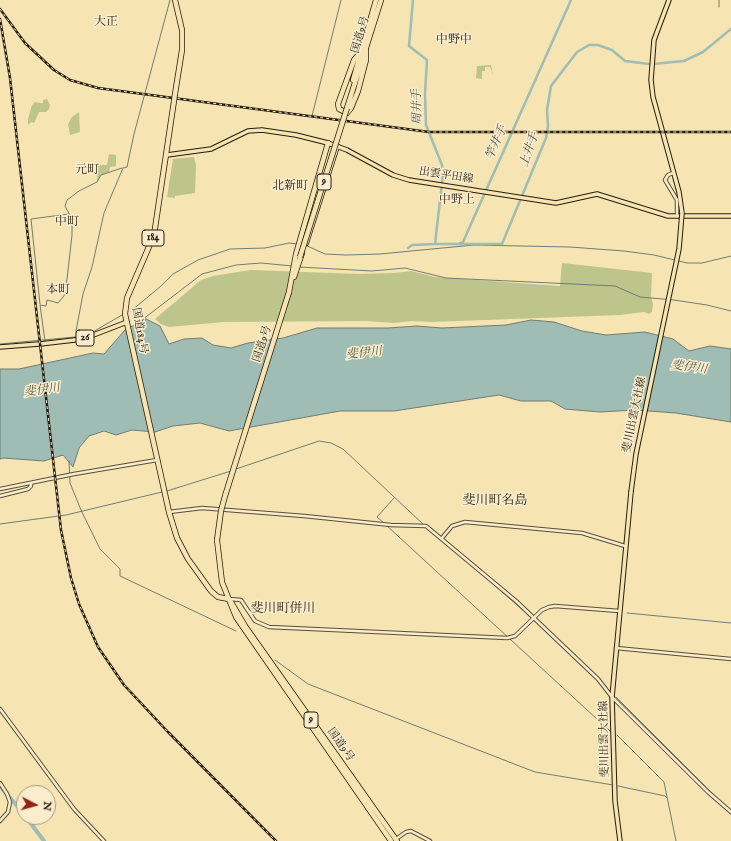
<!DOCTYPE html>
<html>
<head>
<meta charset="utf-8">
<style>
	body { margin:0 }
	#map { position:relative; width:731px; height:841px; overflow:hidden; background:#f6e4b2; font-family:"IM FELL English",serif }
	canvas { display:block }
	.north { position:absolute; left:16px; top:785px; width:40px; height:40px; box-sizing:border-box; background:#f9edcd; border:1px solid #a59981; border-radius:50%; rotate:96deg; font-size:11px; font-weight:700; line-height:16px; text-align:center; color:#261c0e }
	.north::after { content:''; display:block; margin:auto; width:14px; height:18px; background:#8f2418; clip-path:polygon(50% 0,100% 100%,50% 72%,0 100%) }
</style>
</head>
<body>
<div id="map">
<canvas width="731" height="841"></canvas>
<div class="north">N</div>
</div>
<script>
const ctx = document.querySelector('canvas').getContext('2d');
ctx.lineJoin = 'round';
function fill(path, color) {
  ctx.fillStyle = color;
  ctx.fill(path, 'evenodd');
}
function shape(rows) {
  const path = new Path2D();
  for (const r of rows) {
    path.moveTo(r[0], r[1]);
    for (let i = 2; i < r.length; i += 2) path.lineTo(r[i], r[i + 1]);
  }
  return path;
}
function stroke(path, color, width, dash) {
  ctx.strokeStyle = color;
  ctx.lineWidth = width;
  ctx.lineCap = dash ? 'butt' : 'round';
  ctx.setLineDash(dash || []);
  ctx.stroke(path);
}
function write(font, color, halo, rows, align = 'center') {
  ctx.font = font + ' "IM FELL English","Noto Serif JP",serif';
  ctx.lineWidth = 3;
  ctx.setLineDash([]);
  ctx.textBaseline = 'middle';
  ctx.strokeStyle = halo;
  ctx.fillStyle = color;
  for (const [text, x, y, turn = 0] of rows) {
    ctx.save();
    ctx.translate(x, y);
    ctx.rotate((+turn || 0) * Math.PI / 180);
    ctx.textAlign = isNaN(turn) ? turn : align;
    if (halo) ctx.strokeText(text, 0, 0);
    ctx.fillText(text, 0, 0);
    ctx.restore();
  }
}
fill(shape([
	[491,65,493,75,490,67,485,67,485,71,482,71,482,79,476,78,477,66],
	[47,99,50,105,49,109,46,112,39,112,34,123,31,122,28,125,28,119,32,105,35,102,40,103,43,103,43,100],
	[79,112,80,132,70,135,68,124,72,117],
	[109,154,116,155,116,166,110,167,109,172,101,175,97,182,98,165,107,165],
	[194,157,196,165,195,193,175,196,175,198,167,197,173,159],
	[562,263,652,273,651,297,653,304,652,312,649,314,644,312,620,315,431,322,412,321,394,323,366,321,224,322,169,327,161,324,155,319,201,280,213,276,251,270,358,274,394,273,411,271,435,277,560,286]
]), '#bdc48c');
const water = shape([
	[146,319,160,326,169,344,184,339,202,338,213,345,231,348,248,343,283,338,317,328,388,328,417,326,442,328,506,325,531,320,554,322,582,331,606,335,645,332,673,339,689,351,710,346,731,349,731,422,676,413,635,410,600,412,565,409,551,401,521,401,499,395,394,411,340,411,229,431,200,423,173,426,155,432,132,430,116,435,104,431,89,436,79,448,73,467,63,455,44,461,3,458,0,459,0,369,19,369,93,353,104,354,125,330,146,319]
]);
fill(water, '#9fbdb4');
stroke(water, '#6f7d72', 1);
stroke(shape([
	[719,7,719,0],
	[312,116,341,0],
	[305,245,325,254,346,255,380,254,474,245,570,247,624,251,654,255,687,263,702,263,731,256],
	[299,267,372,271,405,268,446,278,615,286,640,297,674,300,707,305,731,311],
	[40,304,31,219,69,214],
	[131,311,161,286,173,274,198,260,230,249,265,248,289,243,298,244],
	[138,323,202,274,236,265,261,263,292,266],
	[77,338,76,331,83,294,92,267,104,213,123,168,127,167,134,134,170,0],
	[45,341,40,305,46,306,47,300,58,303,64,296,67,279,72,235,72,219,65,206,67,200,79,191,97,182,101,175,122,168],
	[0,344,86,336,122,315],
	[69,461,70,483,81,510,100,549,120,569,120,576,236,631],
	[236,469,319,441,331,443,343,449,424,525],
	[167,491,231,471],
	[384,523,377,517,394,498],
	[0,524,66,515,162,492],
	[386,525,611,732],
	[492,583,532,618],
	[627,613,731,623],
	[534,620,551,636],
	[275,660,308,684,535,772,613,785],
	[616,697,723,804],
	[617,735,664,782,676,841],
	[618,786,665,796,667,798]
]), '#6f7d72', 1);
stroke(shape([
	[413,0,409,46,427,60,425,93,426,125,442,165,443,174,435,244,502,244,546,138,548,126,547,110,551,86,577,52,589,45,598,45,612,50,625,61,649,64],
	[653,64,684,61,703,52,731,29],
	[460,243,463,242,571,0],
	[408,248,412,245,435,244]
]), '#9fbdb4', 2.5);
stroke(shape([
	[0,786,24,814],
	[26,817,44,841]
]), '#9fbdb4', 4);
const minor = shape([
	[673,173,668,175,665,180,677,200,677,216],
	[0,489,74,474,157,460],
	[0,496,28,489,31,486,31,483],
	[169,512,202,508,304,516,391,525,426,526,516,601,598,679,612,697,708,792,731,812],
	[442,538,452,526,465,522,582,533,625,546],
	[230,599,241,600,255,621,269,627,507,638,515,636,542,610,549,607,555,606,619,611],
	[616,648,731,659],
	[0,709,74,809,104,841],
	[0,783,7,794,10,802,8,812,0,821],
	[396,839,406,832,411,831,430,841]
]);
const major = shape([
	[669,0,654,40,651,80,653,97,679,192,682,213],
	[167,155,211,149,248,131,262,130,296,135,328,143,347,150,393,175,409,180,556,203,597,194,668,216,731,216],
	[40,344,83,339,127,322],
	[0,347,39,344],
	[620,841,615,801,612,697,631,492]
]);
const highway = shape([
	[175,0,182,30,182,50,175,94],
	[360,53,354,60,338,104,339,109,347,113,351,108,358,91,366,60,366,49],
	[353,80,376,0],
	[174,101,154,235,127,298,125,314,169,512,177,538,188,559,211,591,218,597,229,599],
	[347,108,381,0],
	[306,243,337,146],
	[294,277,302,253],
	[289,292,296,254,328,143],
	[217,540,222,582,236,617,391,841],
	[231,602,245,626,397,841]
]);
stroke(minor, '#5a4e37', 4.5);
stroke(major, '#261c0e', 5.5);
stroke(highway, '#261c0e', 6);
stroke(minor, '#f9edcd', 2.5);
stroke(major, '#f6e4b2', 3.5);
stroke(highway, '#f6e4b2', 4.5);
const rail = shape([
	[0,9,25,43,54,70,70,80,98,88,429,132,731,132],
	[0,19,10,78,61,530,71,578,79,604,98,647,124,685,168,732,276,841]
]);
stroke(rail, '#261c0e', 2.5);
stroke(rail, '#f9edcd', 1, [3]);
const majorBridge = shape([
	[631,492,636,454,679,249,682,213]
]);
const highwayBridge = shape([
	[174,101,175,94],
	[300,257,347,108],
	[217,540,221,511,225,496,289,292]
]);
stroke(majorBridge, '#261c0e', 5.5, []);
stroke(highwayBridge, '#261c0e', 6, []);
stroke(majorBridge, '#f6e4b2', 3.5);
stroke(highwayBridge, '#f6e4b2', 4.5);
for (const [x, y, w] of [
	[324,182,14],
	[153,238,22],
	[85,338,18],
	[311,720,14]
]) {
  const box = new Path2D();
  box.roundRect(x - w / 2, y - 8, w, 16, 3);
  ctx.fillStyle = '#f9edcd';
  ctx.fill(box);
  stroke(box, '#261c0e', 1);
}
write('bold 10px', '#261c0e', null, [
	["9",324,182],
	["184",153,238],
	["26",85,338],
	["9",311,720]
]);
write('11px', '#261c0e', '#f9edcd', [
	["国道9号",361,35,-73],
	["出雲平田線",446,176,9],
	["国道184号",139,331,80],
	["国道9号",263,344,-72],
	["斐川出雲大社線",635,415,-78],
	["斐川出雲大社線",605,739,-91],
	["国道9号",340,745,55]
]);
write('12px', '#261c0e', '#f9edcd', [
	["大正",106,23],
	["中野中",454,41],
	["元町",87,171],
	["北新町",290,187],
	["中野上",457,201],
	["中町",67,223],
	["本町",58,291]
]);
write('italic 12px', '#505448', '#f9edcd', [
	["周井手",418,107,-92],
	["竿井手",497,143,-66],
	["上井手",530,150,-71],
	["斐伊川",364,354,-6],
	["斐伊川",689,368,7],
	["斐伊川",42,391,-8]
]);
write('13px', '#261c0e', '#f9edcd', [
	["斐川町名島",495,501],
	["斐川町併川",283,609]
]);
</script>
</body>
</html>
